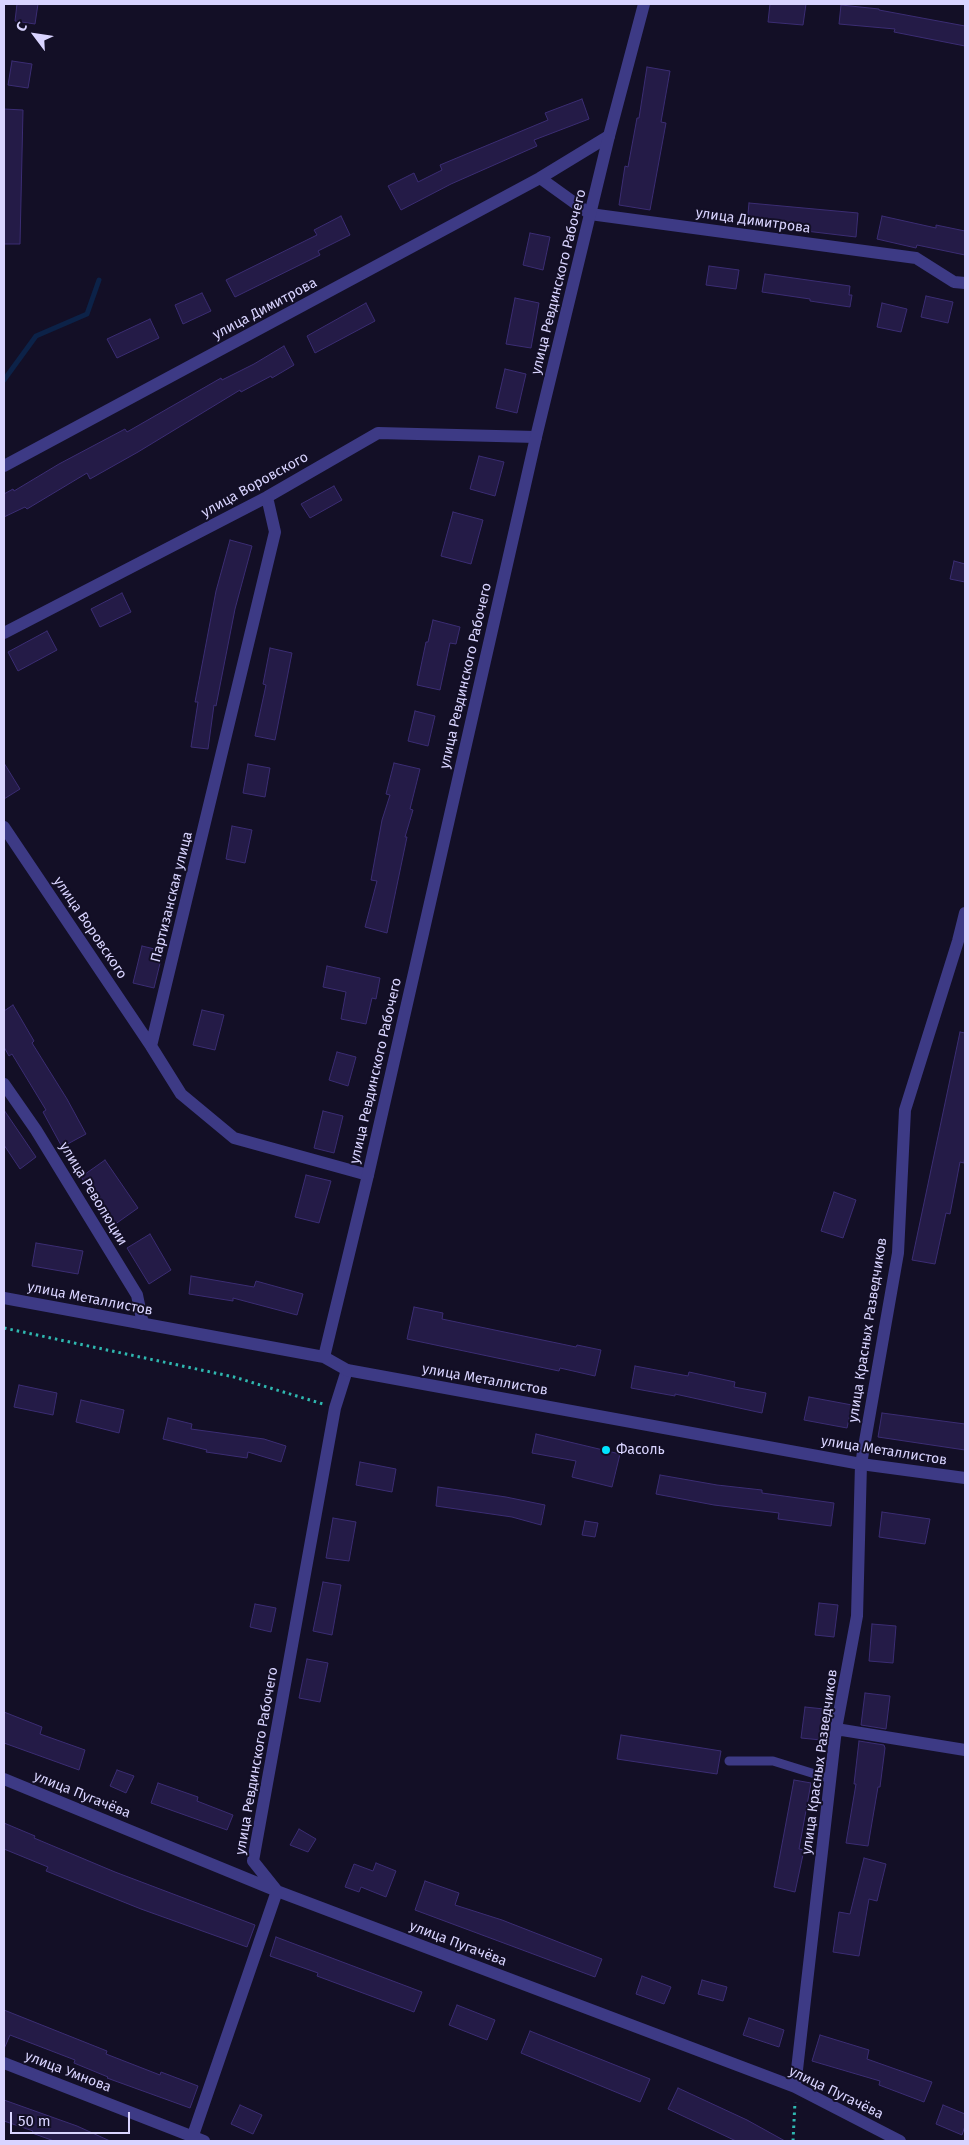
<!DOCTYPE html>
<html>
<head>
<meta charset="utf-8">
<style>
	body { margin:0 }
	#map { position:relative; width:969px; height:2145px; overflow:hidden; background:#130f26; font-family:"Fira Sans",sans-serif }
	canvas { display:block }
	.frame { position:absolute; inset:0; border:5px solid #d9d4ff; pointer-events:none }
	.north { position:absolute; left:10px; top:10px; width:50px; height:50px; -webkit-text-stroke:4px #130f26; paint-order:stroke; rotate:301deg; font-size:14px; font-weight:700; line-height:20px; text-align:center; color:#d9d4ff }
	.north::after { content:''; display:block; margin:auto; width:18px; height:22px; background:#d9d4ff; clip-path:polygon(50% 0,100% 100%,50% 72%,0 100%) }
	.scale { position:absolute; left:10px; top:2112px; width:120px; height:22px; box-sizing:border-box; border:2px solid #d9d4ff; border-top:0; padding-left:6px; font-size:15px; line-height:18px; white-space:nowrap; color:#d9d4ff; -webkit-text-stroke:4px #130f26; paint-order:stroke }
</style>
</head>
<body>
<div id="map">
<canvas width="969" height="2145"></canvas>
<div class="frame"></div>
<div class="north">С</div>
<div class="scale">50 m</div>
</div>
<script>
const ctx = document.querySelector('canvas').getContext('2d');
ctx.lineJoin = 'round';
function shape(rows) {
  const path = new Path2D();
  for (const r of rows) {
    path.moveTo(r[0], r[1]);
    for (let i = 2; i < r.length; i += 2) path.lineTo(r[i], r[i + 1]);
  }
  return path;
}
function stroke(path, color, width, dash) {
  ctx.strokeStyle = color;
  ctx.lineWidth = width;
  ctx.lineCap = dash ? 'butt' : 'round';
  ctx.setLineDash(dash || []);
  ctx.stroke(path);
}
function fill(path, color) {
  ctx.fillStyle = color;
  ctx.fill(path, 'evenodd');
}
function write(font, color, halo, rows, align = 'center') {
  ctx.font = font + ' "Fira Sans",sans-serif';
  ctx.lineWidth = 4;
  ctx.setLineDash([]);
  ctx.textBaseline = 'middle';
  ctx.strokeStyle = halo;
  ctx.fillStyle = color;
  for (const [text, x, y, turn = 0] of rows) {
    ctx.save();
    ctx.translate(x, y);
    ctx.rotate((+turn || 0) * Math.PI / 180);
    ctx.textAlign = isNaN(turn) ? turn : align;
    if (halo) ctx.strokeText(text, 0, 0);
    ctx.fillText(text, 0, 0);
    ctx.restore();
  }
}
stroke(shape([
	[4,380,36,336,87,314,99,280]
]), '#0c2248', 5);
const building = shape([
	[17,4,38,4,35,24,15,21,17,4],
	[770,4,806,4,803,25,768,22,770,4],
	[841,5,879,9,879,10,965,26,965,46,894,32,895,29,839,24,841,5],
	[12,61,32,64,28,88,8,85,12,61],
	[647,67,670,71,661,122,666,123,650,210,619,205,625,166,628,167,637,118,639,118,647,67],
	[582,99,589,119,534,140,537,146,451,184,401,210,388,186,414,173,418,182,442,170,440,165,548,120,545,113,582,99],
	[4,109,23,110,20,244,4,244,4,109],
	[749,203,858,213,856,237,747,224,749,203],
	[341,216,350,235,318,251,320,255,235,297,226,280,317,235,314,230,341,216],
	[882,216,936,228,936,225,965,231,965,255,917,245,916,248,877,239,882,216],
	[530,233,550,237,543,270,523,265,530,233],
	[709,266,739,270,736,289,706,285,709,266],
	[765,274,850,286,849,295,852,295,850,307,810,301,810,299,762,292,765,274],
	[202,293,211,311,183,324,175,305,202,293],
	[926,296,953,302,948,323,921,317,926,296],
	[515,298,539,303,531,348,506,344,515,298],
	[366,303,375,321,315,353,307,336,366,303],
	[882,303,907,309,901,332,877,327,882,303],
	[150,319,159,338,117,358,107,339,150,319],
	[284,346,294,365,272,378,271,376,241,392,240,390,138,452,90,479,87,473,27,509,25,507,4,517,4,494,13,489,14,491,59,464,125,429,127,432,221,378,222,380,254,364,284,346],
	[505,369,526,374,517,413,496,408,505,369],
	[479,456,504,462,495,496,470,489,479,456],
	[334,486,342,500,310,518,301,504,334,486],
	[453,512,483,520,471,564,441,556,453,512],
	[230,540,252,546,235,609,216,706,214,705,208,749,191,747,198,702,195,702,216,591,230,540],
	[954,561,965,564,965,582,950,579,954,561],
	[122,593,131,612,100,627,91,609,122,593],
	[433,620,460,627,456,644,450,643,440,690,417,685,426,642,428,642,433,620],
	[47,631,57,650,18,671,8,652,47,631],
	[270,648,292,653,275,740,255,736,266,685,263,684,270,648],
	[415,711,435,716,428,746,408,741,415,711],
	[4,763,20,789,4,799,4,763],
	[394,763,420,769,410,809,413,810,405,837,407,837,387,933,365,927,377,881,371,880,382,820,390,795,386,794,394,763],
	[248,764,270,768,265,797,243,793,248,764],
	[232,826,252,830,245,863,226,859,232,826],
	[142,946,163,951,154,988,133,983,142,946],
	[327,966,380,978,376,999,372,998,366,1024,341,1019,346,992,323,987,327,966],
	[13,1005,34,1041,32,1043,67,1099,86,1134,62,1147,43,1112,46,1110,12,1054,9,1056,4,1047,4,1011,13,1005],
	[202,1010,224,1015,215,1050,193,1045,202,1010],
	[960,1032,965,1033,965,1154,964,1163,960,1162,950,1214,946,1213,935,1264,912,1260,960,1032],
	[337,1052,356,1057,348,1086,329,1080,337,1052],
	[4,1110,36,1157,20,1169,4,1145,4,1110],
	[323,1111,343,1116,334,1153,314,1148,323,1111],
	[105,1160,138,1208,114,1225,81,1177,105,1160],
	[306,1175,331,1181,319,1223,295,1217,306,1175],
	[834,1192,856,1200,843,1238,821,1231,834,1192],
	[150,1234,171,1270,149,1284,127,1248,150,1234],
	[36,1243,83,1251,78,1274,32,1266,36,1243],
	[191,1276,254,1287,256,1281,303,1294,297,1315,233,1298,233,1301,189,1294,191,1276],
	[414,1307,443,1313,442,1319,576,1347,577,1345,601,1350,595,1376,560,1368,559,1371,407,1339,414,1307],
	[635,1366,688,1376,689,1372,735,1382,734,1387,766,1393,762,1413,675,1394,675,1396,631,1388,635,1366],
	[19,1385,57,1393,53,1415,14,1407,19,1385],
	[809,1397,852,1405,847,1428,804,1420,809,1397],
	[81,1400,124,1410,119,1433,76,1422,81,1400],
	[882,1413,965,1424,965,1450,878,1437,882,1413],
	[168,1418,192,1424,191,1429,264,1439,286,1446,281,1462,248,1452,247,1458,206,1452,207,1450,163,1439,168,1418],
	[536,1434,620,1454,612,1487,572,1477,576,1461,532,1453,536,1434],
	[360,1462,396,1469,392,1492,356,1485,360,1462],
	[660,1475,717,1485,762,1490,762,1493,834,1503,831,1526,778,1519,779,1513,714,1505,656,1494,660,1475],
	[438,1487,506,1497,545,1505,541,1525,512,1517,436,1506,438,1487],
	[882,1512,930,1519,925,1544,879,1537,882,1512],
	[333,1518,356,1522,349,1561,326,1558,333,1518],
	[585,1521,598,1523,595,1537,582,1535,585,1521],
	[323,1582,341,1585,332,1635,313,1631,323,1582],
	[819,1603,838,1605,834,1637,815,1635,819,1603],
	[255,1604,276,1608,271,1632,250,1627,255,1604],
	[872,1624,896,1626,893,1663,869,1661,872,1624],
	[307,1659,328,1663,320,1702,299,1698,307,1659],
	[865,1693,890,1696,886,1729,861,1725,865,1693],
	[805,1707,824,1709,821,1740,801,1738,805,1707],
	[4,1712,42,1727,40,1734,85,1750,79,1770,4,1743,4,1712],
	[621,1735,721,1751,717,1774,617,1759,621,1735],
	[859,1741,884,1745,885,1748,880,1787,878,1787,868,1846,846,1843,856,1784,854,1784,859,1741],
	[117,1770,134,1776,126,1793,110,1786,117,1770],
	[794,1780,811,1783,799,1849,804,1850,795,1892,774,1887,794,1780],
	[158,1783,198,1797,197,1801,233,1815,227,1830,151,1803,158,1783],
	[4,1823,35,1836,34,1838,115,1872,255,1925,247,1947,141,1909,46,1871,48,1867,4,1849,4,1823],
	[299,1829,316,1839,308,1852,290,1845,299,1829],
	[864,1858,886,1864,877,1901,869,1899,859,1956,833,1952,839,1912,850,1914,864,1858],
	[376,1863,396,1871,386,1897,361,1887,359,1892,345,1887,354,1864,373,1871,376,1863],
	[425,1881,459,1893,455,1905,502,1920,602,1959,595,1977,415,1910,425,1881],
	[276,1937,422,1992,414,2012,317,1976,318,1973,270,1956,276,1937],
	[642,1976,671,1987,664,2004,636,1994,642,1976],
	[702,1980,727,1987,723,2001,698,1994,702,1980],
	[457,2005,495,2020,487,2040,449,2025,457,2005],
	[4,2010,107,2051,106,2054,160,2075,161,2072,198,2086,190,2108,107,2078,108,2077,74,2063,75,2060,10,2035,4,2049,4,2010],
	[749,2018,784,2030,779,2047,743,2035,749,2018],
	[530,2031,650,2079,640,2102,521,2053,530,2031],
	[820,2035,869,2050,867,2059,932,2082,924,2102,879,2085,880,2081,812,2061,820,2035],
	[678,2088,747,2120,785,2141,736,2141,668,2109,678,2088],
	[4,2100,77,2126,110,2141,54,2141,32,2133,33,2131,4,2121,4,2100],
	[240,2105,262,2115,253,2134,231,2124,240,2105],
	[943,2105,965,2114,965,2126,962,2135,936,2124,943,2105]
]);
fill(building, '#241b47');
stroke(building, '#3b2d73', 1);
stroke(shape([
	[4,1328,234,1377,323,1404],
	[793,2141,795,2102]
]), '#2fb8b0', 3, [2.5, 4]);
stroke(shape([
	[729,1761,773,1761,831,1779]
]), '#3d3a85', 9);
stroke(shape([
	[540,178,590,214,916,258,954,282,965,283],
	[4,466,540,178,609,136],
	[267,497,275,532,151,1046,181,1094,234,1138,368,1175],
	[4,633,267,497,378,433,536,437],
	[4,827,151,1046],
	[4,1084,36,1130,137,1295,143,1324],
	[836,1729,965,1750],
	[4,1779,277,1891,795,2087,900,2141],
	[4,2063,204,2141],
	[795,2087,836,1729,857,1616,861,1464,898,1253,905,1110,958,941,965,913],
	[191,2141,277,1891,253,1861,335,1408,347,1370]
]), '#3d3a85', 12);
stroke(shape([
	[4,1298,324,1357,347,1370,861,1464,965,1478],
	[324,1357,368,1175,536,437,609,136,644,4]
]), '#3d3a85', 12);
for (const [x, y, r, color] of [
	[606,1450,5,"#00e5ff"]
]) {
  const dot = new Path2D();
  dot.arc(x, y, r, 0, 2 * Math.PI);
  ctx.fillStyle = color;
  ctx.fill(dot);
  stroke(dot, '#130f26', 2);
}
write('14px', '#d9d4ff', '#130f26', [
	["улица Димитрова",753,221,8],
	["улица Ревдинского Рабочего",559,282,-76],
	["улица Димитрова",265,309,-28],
	["улица Воровского",255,485,-29],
	["улица Ревдинского Рабочего",466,676,-77],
	["Партизанская улица",172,897,-76],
	["улица Воровского",90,928,56],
	["улица Ревдинского Рабочего",376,1071,-77],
	["улица Революции",93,1194,59],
	["улица Металлистов",90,1299,11],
	["улица Красных Разведчиков",868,1330,-81],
	["улица Металлистов",485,1380,10],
	["улица Металлистов",884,1451,9],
	["улица Ревдинского Рабочего",257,1761,-80],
	["улица Красных Разведчиков",820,1762,-82],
	["улица Пугачёва",82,1795,22],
	["улица Пугачёва",458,1944,21],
	["улица Умнова",68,2072,21],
	["улица Пугачёва",836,2093,26]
]);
write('14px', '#d9d4ff', '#130f26', [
	["Фасоль",616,1450]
], 'left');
</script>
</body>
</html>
